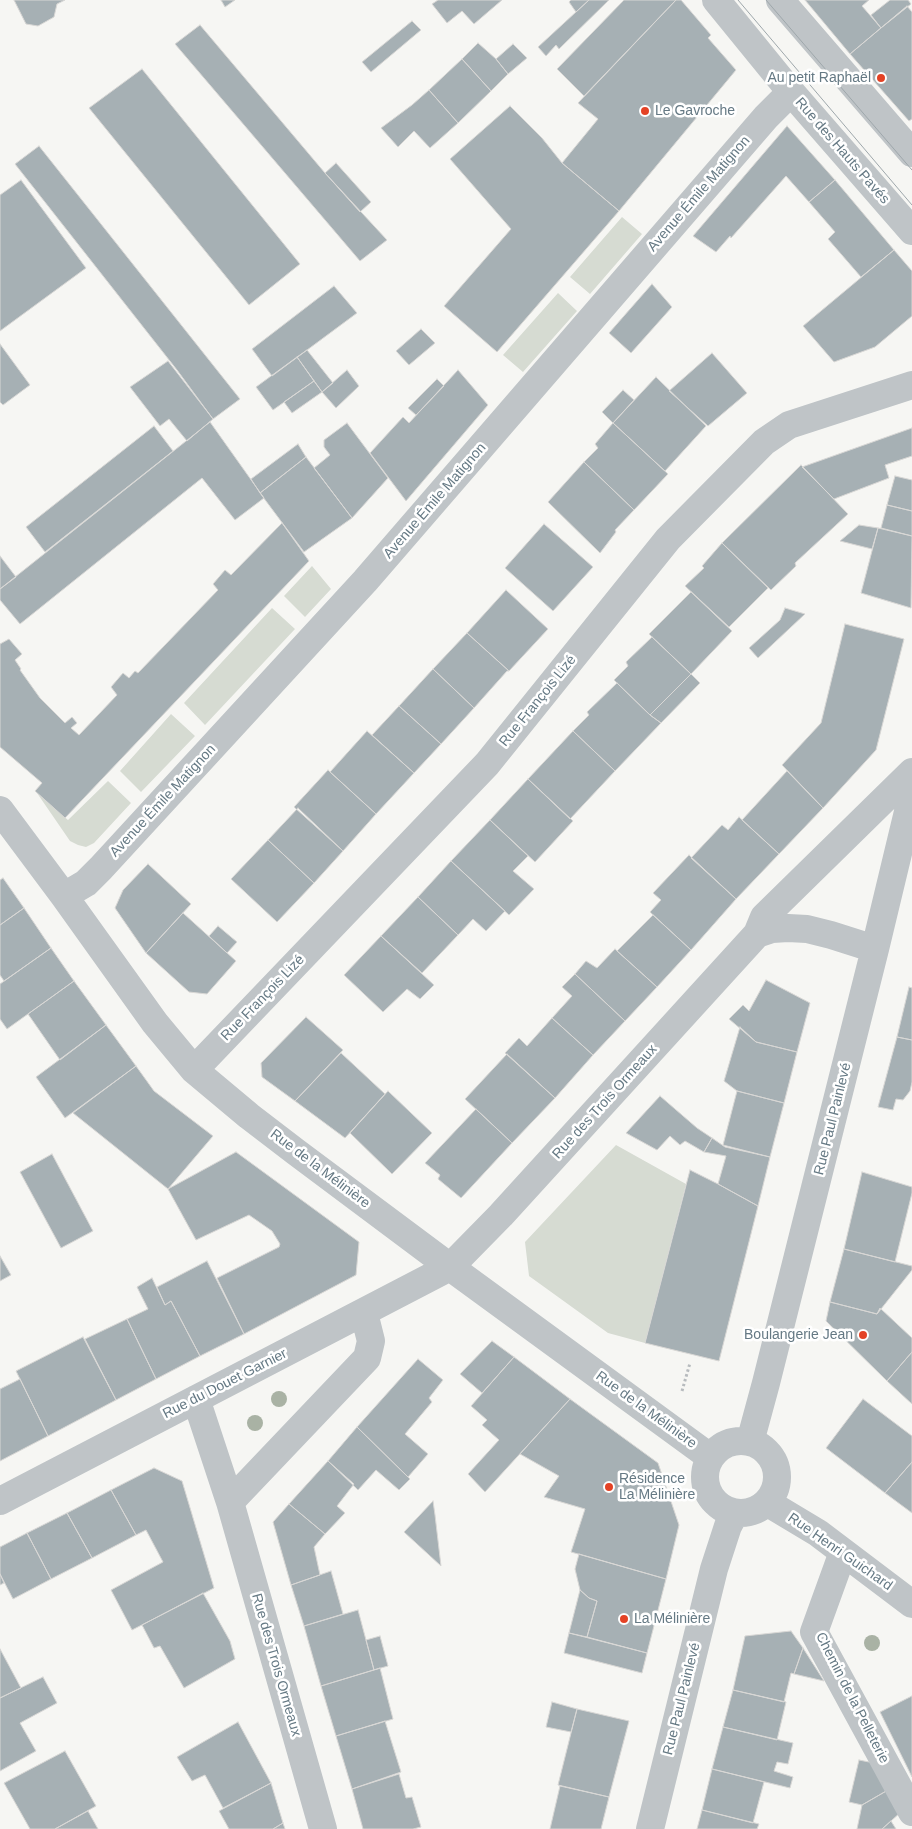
<!DOCTYPE html>
<html>
<head>
<meta charset="utf-8">
<style>
	body { margin:0 }
	canvas { display:block; background:#f6f6f3 }
</style>
</head>
<body>
<canvas width="912" height="1829"></canvas>
<script>
const ctx = document.querySelector('canvas').getContext('2d');
ctx.lineJoin = 'round';
function fill(path, color) {
  ctx.fillStyle = color;
  ctx.fill(path, 'evenodd');
}
function shape(rows) {
  const path = new Path2D();
  for (const r of rows) {
    if (r.length === 3) {
      path.moveTo(r[0] + r[2], r[1]);
      path.arc(r[0], r[1], r[2], 0, 2 * Math.PI);
      continue;
    }
    path.moveTo(r[0], r[1]);
    for (let i = 2; i < r.length; i += 2) path.lineTo(r[i], r[i + 1]);
  }
  return path;
}
function stroke(path, color, width, dash) {
  ctx.strokeStyle = color;
  ctx.lineWidth = width;
  ctx.lineCap = dash ? 'butt' : 'round';
  ctx.setLineDash(dash || []);
  ctx.stroke(path);
}
function write(font, color, halo, rows, align = 'center') {
  ctx.font = font + ' Arial,sans-serif';
  ctx.lineWidth = 5;
  ctx.setLineDash([]);
  ctx.textBaseline = 'middle';
  ctx.strokeStyle = halo;
  ctx.fillStyle = color;
  for (const [text, x, y, turn = 0] of rows) {
    ctx.save();
    ctx.translate(x, y);
    ctx.rotate((+turn || 0) * Math.PI / 180);
    ctx.textAlign = isNaN(turn) ? turn : align;
    if (halo) ctx.strokeText(text, 0, 0);
    ctx.fillText(text, 0, 0);
    ctx.restore();
  }
}
fill(shape([
	[622,217,642,234,590,294,570,277],
	[558,293,577,311,523,372,503,355],
	[312,566,331,589,305,617,284,596],
	[272,608,295,629,205,725,184,703],
	[171,714,195,736,141,792,120,771],
	[108,781,131,803,94,843,86,847,78,845,70,841,37,793,68,820],
	[616,1145,686,1184,645,1343,608,1333,529,1276,525,1242]
]), '#d6dbd2');
const building = shape([
	[14,0,65,0,57,4,54,17,38,26,26,24,14,0],
	[221,0,235,0,225,7,221,0],
	[438,0,502,0,474,24,462,11,447,23,432,4,438,0],
	[571,0,589,0,576,12,569,2,571,0],
	[589,0,609,0,559,49,556,45,546,56,538,47,589,0],
	[624,0,676,0,584,96,557,69,624,0],
	[676,0,681,0,711,35,708,38,736,70,619,211,562,163,598,119,578,103,676,0],
	[805,0,869,0,862,6,881,28,850,54,805,0],
	[890,0,908,0,911,4,881,28,871,15,890,0],
	[907,6,912,12,912,119,909,121,850,54,907,6],
	[412,21,421,30,371,72,362,62,412,21],
	[200,25,325,173,387,240,360,261,175,44,200,25],
	[478,43,496,59,508,74,491,91,462,59,478,43],
	[513,44,527,58,508,74,496,59,513,44],
	[462,59,491,91,458,123,429,90,462,59],
	[142,69,300,264,249,305,89,108,142,69],
	[429,90,458,123,430,148,414,131,398,147,381,128,412,105,429,90],
	[510,106,542,138,562,163,619,211,497,352,444,306,511,229,450,159,510,106],
	[787,126,835,180,809,202,786,176,731,238,730,236,716,252,693,236,787,126],
	[39,146,240,399,213,419,177,370,15,164,39,146],
	[336,163,371,202,360,212,325,173,336,163],
	[21,180,86,268,0,331,0,195,21,180],
	[835,180,894,250,861,277,828,239,835,232,809,202,835,180],
	[894,250,912,271,912,316,875,347,834,362,803,326,894,250],
	[652,284,672,307,631,353,609,333,652,284],
	[334,286,357,313,272,376,252,349,334,286],
	[421,329,435,343,409,365,396,351,421,329],
	[0,344,30,385,3,405,0,402,0,344],
	[307,350,333,383,322,392,297,357,307,350],
	[712,353,747,393,708,426,669,391,712,353],
	[297,357,314,381,273,410,256,387,297,357],
	[168,361,213,419,187,441,169,419,160,426,130,387,168,361],
	[347,370,359,386,336,408,322,392,347,370],
	[458,370,488,405,406,501,370,453,403,417,409,423,458,370],
	[656,377,706,426,665,471,613,423,656,377],
	[437,379,444,386,416,415,408,408,437,379],
	[314,381,322,392,292,413,284,402,314,381],
	[623,390,634,400,613,423,602,412,623,390],
	[210,422,264,498,235,520,202,478,20,624,0,600,0,589,210,422],
	[347,423,388,478,352,518,314,468,330,455,324,447,324,440,347,423],
	[613,423,668,474,634,510,584,462,598,448,595,444,613,423],
	[154,426,173,451,45,552,26,527,154,426],
	[912,428,912,456,885,465,889,478,834,499,802,467,912,428],
	[298,444,306,457,260,493,251,479,298,444],
	[306,457,352,518,304,552,260,493,306,457],
	[584,462,634,510,615,530,616,532,600,553,548,502,584,462],
	[801,465,848,514,795,563,796,566,771,590,722,543,801,465],
	[895,476,912,480,912,511,887,505,895,476],
	[887,505,912,511,912,536,881,528,887,505],
	[282,523,309,561,65,818,35,791,42,783,0,747,0,644,9,639,22,654,15,660,21,669,20,670,40,698,65,723,72,717,77,723,71,728,79,735,117,695,111,687,123,673,129,678,135,671,138,673,218,590,213,584,225,570,231,575,282,523],
	[544,524,593,567,553,611,505,568,544,524],
	[859,525,878,528,872,549,840,541,859,525],
	[878,528,912,536,911,608,861,593,878,528],
	[722,543,768,588,729,627,685,586,704,568,702,566,722,543],
	[0,556,16,577,0,589,0,556],
	[506,590,548,629,509,671,467,633,506,590],
	[691,592,732,631,691,674,649,634,691,592],
	[785,608,805,614,758,658,749,648,780,620,785,608],
	[845,624,904,639,876,750,823,808,782,765,821,723,845,624],
	[467,633,509,671,507,671,474,708,433,669,467,633],
	[652,637,691,674,650,715,614,680,628,666,626,662,652,637],
	[433,669,474,708,441,744,399,706,433,669],
	[691,674,700,683,661,723,650,715,691,674],
	[617,683,650,715,661,723,615,771,573,731,589,715,587,712,617,683],
	[399,706,441,744,414,773,372,735,399,706],
	[367,731,414,773,376,814,330,772,367,731],
	[573,731,615,771,570,819,528,779,573,731],
	[328,770,376,814,343,851,294,807,328,770],
	[787,771,823,808,779,854,742,820,787,771],
	[528,779,573,821,535,862,490,820,528,779],
	[298,808,343,851,314,883,268,840,298,808],
	[739,817,779,854,736,899,691,858,722,825,728,830,739,817],
	[490,820,528,856,513,871,534,889,509,915,451,861,490,820],
	[268,840,314,883,277,922,231,879,268,840],
	[689,855,736,899,691,950,650,912,661,900,653,893,689,855],
	[451,861,505,911,486,931,473,919,458,935,418,897,451,861],
	[148,864,191,904,146,953,115,908,123,890,148,864],
	[3,878,24,908,0,925,0,880,3,878],
	[418,897,458,935,422,973,381,936,418,897],
	[24,908,51,948,4,981,0,975,0,925,24,908],
	[183,913,236,961,207,994,189,992,146,953,183,913],
	[653,915,691,950,657,987,617,951,653,915],
	[218,926,237,942,227,953,209,936,218,926],
	[381,936,434,985,420,999,407,989,383,1012,344,975,381,936],
	[51,948,74,981,7,1029,0,1019,0,984,51,948],
	[615,949,657,987,625,1021,575,974,586,961,597,968,615,949],
	[575,974,625,1021,593,1055,552,1018,572,996,562,987,575,974],
	[766,980,810,1003,797,1052,756,1042,729,1019,743,1005,749,1011,766,980],
	[74,981,106,1025,60,1060,28,1014,74,981],
	[909,987,912,988,912,1040,897,1037,909,987],
	[306,1017,343,1050,295,1101,262,1077,261,1063,306,1017],
	[552,1018,593,1055,555,1098,505,1053,519,1038,527,1046,552,1018],
	[106,1025,136,1066,65,1118,36,1077,106,1025],
	[740,1027,756,1042,797,1052,784,1103,737,1091,724,1081,740,1027],
	[897,1037,912,1040,912,1082,910,1091,903,1100,896,1099,893,1110,878,1107,897,1037],
	[341,1053,385,1094,345,1138,295,1101,341,1053],
	[507,1054,555,1098,512,1143,465,1099,507,1054],
	[136,1066,154,1091,213,1136,168,1189,73,1113,136,1066],
	[388,1091,432,1133,392,1174,350,1133,388,1091],
	[737,1091,784,1103,770,1157,723,1145,737,1091],
	[660,1096,697,1128,712,1138,704,1152,685,1141,680,1145,670,1136,657,1150,626,1133,660,1096],
	[476,1109,512,1143,461,1198,438,1179,440,1175,425,1163,476,1109],
	[712,1138,725,1147,770,1157,758,1206,718,1184,726,1156,704,1152,712,1138],
	[236,1152,359,1242,356,1275,244,1334,217,1278,279,1247,280,1244,272,1231,249,1215,196,1240,168,1189,236,1152],
	[52,1154,93,1231,61,1248,20,1172,52,1154],
	[690,1170,718,1184,758,1206,719,1361,645,1343,690,1170],
	[862,1172,912,1187,912,1193,895,1262,844,1249,862,1172],
	[844,1249,912,1266,912,1270,877,1314,830,1302,844,1249],
	[0,1256,11,1275,0,1281,0,1256],
	[207,1261,244,1334,200,1356,171,1301,165,1305,157,1287,207,1261],
	[152,1278,165,1305,171,1301,200,1356,156,1379,127,1319,148,1309,137,1287,152,1278],
	[830,1302,877,1314,880,1308,912,1338,912,1352,887,1381,826,1321,830,1302],
	[127,1319,156,1379,116,1400,85,1339,127,1319],
	[83,1337,116,1400,48,1436,16,1371,83,1337],
	[492,1341,514,1357,482,1393,460,1374,492,1341],
	[912,1352,912,1404,887,1381,912,1352],
	[514,1357,570,1399,485,1492,468,1474,499,1440,482,1425,487,1420,471,1406,514,1357],
	[418,1359,443,1380,429,1398,432,1402,405,1434,428,1454,408,1477,357,1427,418,1359],
	[20,1379,48,1436,0,1461,0,1389,20,1379],
	[570,1399,658,1463,679,1525,666,1579,571,1552,585,1509,544,1497,559,1476,520,1454,570,1399],
	[863,1399,912,1436,912,1462,885,1493,826,1448,863,1399],
	[357,1427,410,1479,399,1490,376,1470,358,1490,328,1461,357,1427],
	[328,1461,354,1484,337,1506,345,1513,325,1534,289,1504,328,1461],
	[912,1462,912,1513,885,1493,912,1462],
	[154,1468,182,1481,214,1588,132,1630,111,1590,163,1562,146,1530,136,1535,111,1490,154,1468],
	[111,1490,136,1535,92,1558,67,1513,111,1490],
	[433,1501,435,1515,441,1566,404,1532,433,1501],
	[289,1504,325,1534,314,1547,320,1575,291,1585,273,1522,289,1504],
	[67,1513,92,1558,51,1579,27,1533,67,1513],
	[27,1533,51,1579,13,1599,0,1574,0,1547,27,1533],
	[579,1554,666,1579,647,1653,587,1637,597,1601,589,1598,580,1590,575,1569,579,1554],
	[331,1571,343,1614,304,1626,291,1585,331,1571],
	[0,1574,4,1583,0,1585,0,1574],
	[580,1590,589,1598,597,1601,587,1637,569,1633,580,1590],
	[203,1593,230,1641,235,1659,184,1688,160,1646,154,1648,142,1625,203,1593],
	[358,1610,374,1670,321,1686,304,1626,358,1610],
	[791,1631,803,1648,794,1674,791,1673,784,1702,733,1690,745,1636,791,1631],
	[569,1633,647,1653,642,1673,564,1653,569,1633],
	[380,1636,388,1666,374,1670,366,1640,380,1636],
	[803,1648,824,1681,794,1674,803,1648],
	[0,1649,21,1688,0,1698,0,1649],
	[380,1668,393,1719,336,1736,321,1686,380,1668],
	[43,1677,57,1703,20,1723,36,1751,0,1771,0,1698,43,1677],
	[733,1690,786,1702,777,1740,723,1727,733,1690],
	[912,1696,912,1777,880,1712,912,1696],
	[552,1702,577,1709,571,1732,546,1727,552,1702],
	[577,1709,629,1721,609,1797,558,1785,577,1709],
	[385,1721,401,1772,352,1789,336,1736,385,1721],
	[238,1722,271,1783,223,1808,205,1775,192,1781,177,1757,238,1722],
	[723,1727,793,1743,788,1764,777,1762,774,1771,793,1777,790,1788,712,1769,723,1727],
	[65,1751,96,1806,55,1829,30,1829,4,1783,65,1751],
	[859,1760,874,1763,888,1790,862,1805,849,1802,859,1760],
	[712,1769,764,1782,753,1823,702,1810,712,1769],
	[399,1774,406,1798,412,1797,421,1827,413,1829,363,1829,352,1789,399,1774],
	[271,1783,283,1823,273,1829,229,1829,219,1811,271,1783],
	[560,1786,609,1797,601,1829,550,1829,560,1786],
	[888,1790,901,1812,882,1829,857,1829,862,1805,888,1790],
	[702,1810,759,1824,757,1829,697,1829,702,1810],
	[88,1811,98,1829,55,1829,88,1811],
	[891,1821,896,1829,882,1829,891,1821],
	[283,1823,285,1829,273,1829,283,1823]
]);
fill(building, '#a6b0b4');
stroke(building, '#d8d7d5', 1);
stroke(shape([
	[682,1391,690,1363]
]), '#b7bbbe', 3, [2.5, 2.5]);
stroke(shape([
	[716,0,791,92,912,231],
	[780,0,912,153],
	[0,810,64,896,155,1023,194,1070,249,1116,296,1152,450,1267,710,1457],
	[64,896,86,883,101,868,365,581,766,117,791,92],
	[757,934,772,929,788,928,807,929,831,935,875,949],
	[194,1070,487,764,668,539,764,442,789,425,912,385],
	[196,1399,230,1502,323,1829],
	[741,1477,36],
	[750,1442,766,1383,875,949,912,795],
	[0,1501,450,1267,501,1215,757,934,764,917,912,772],
	[230,1502,367,1358,371,1341,364,1313],
	[768,1503,818,1533,912,1604],
	[843,1552,814,1632,912,1812],
	[650,1829,714,1569,728,1526,735,1513]
]), '#bfc4c7', 28);
stroke(shape([
	[738,0,912,205],
	[766,0,912,170]
]), '#9ea7ab', 1);
ctx.fillStyle = '#a9b2a4';
for (const [x, y] of [
	[279,1399],
	[255,1423],
	[872,1643]
]) {
  ctx.beginPath();
  ctx.arc(x, y, 8, 0, 2 * Math.PI);
  ctx.fill();
}
for (const [x, y, r, color] of [
	[881,78,5,"#e44225"],
	[645,111,5,"#e44225"],
	[863,1335,5,"#e44225"],
	[609,1487,5,"#e44225"],
	[624,1619,5,"#e44225"]
]) {
  const dot = new Path2D();
  dot.arc(x, y, r, 0, 2 * Math.PI);
  ctx.fillStyle = color;
  ctx.fill(dot);
  stroke(dot, '#fff', 2);
}
write('14px', '#657984', '#fff', [
	["Au petit Raphaël",871,78,"right"],
	["Le Gavroche",655,111],
	["Boulangerie Jean",853,1335,"right"],
	["Résidence",619,1479],
	["La Mélinière",619,1495],
	["La Mélinière",634,1619]
], 'left');
write('14px', '#657984', '#fff', [
	["Rue des Hauts Pavés",842,151,49],
	["Avenue Émile Matignon",699,194,-49],
	["Avenue Émile Matignon",435,501,-49],
	["Rue François Lizé",538,701,-51],
	["Avenue Émile Matignon",163,801,-47],
	["Rue François Lizé",263,998,-46],
	["Rue des Trois Ormeaux",605,1102,-48],
	["Rue Paul Painlevé",833,1119,-76],
	["Rue de la Mélinière",320,1169,37],
	["Rue du Douet Garnier",225,1384,-27],
	["Rue de la Mélinière",646,1410,36],
	["Rue Henri Guichard",840,1552,35],
	["Rue des Trois Ormeaux",276,1665,74],
	["Chemin de la Pelleterie",852,1698,63],
	["Rue Paul Painlevé",682,1699,-76]
]);
</script>
</body>
</html>
